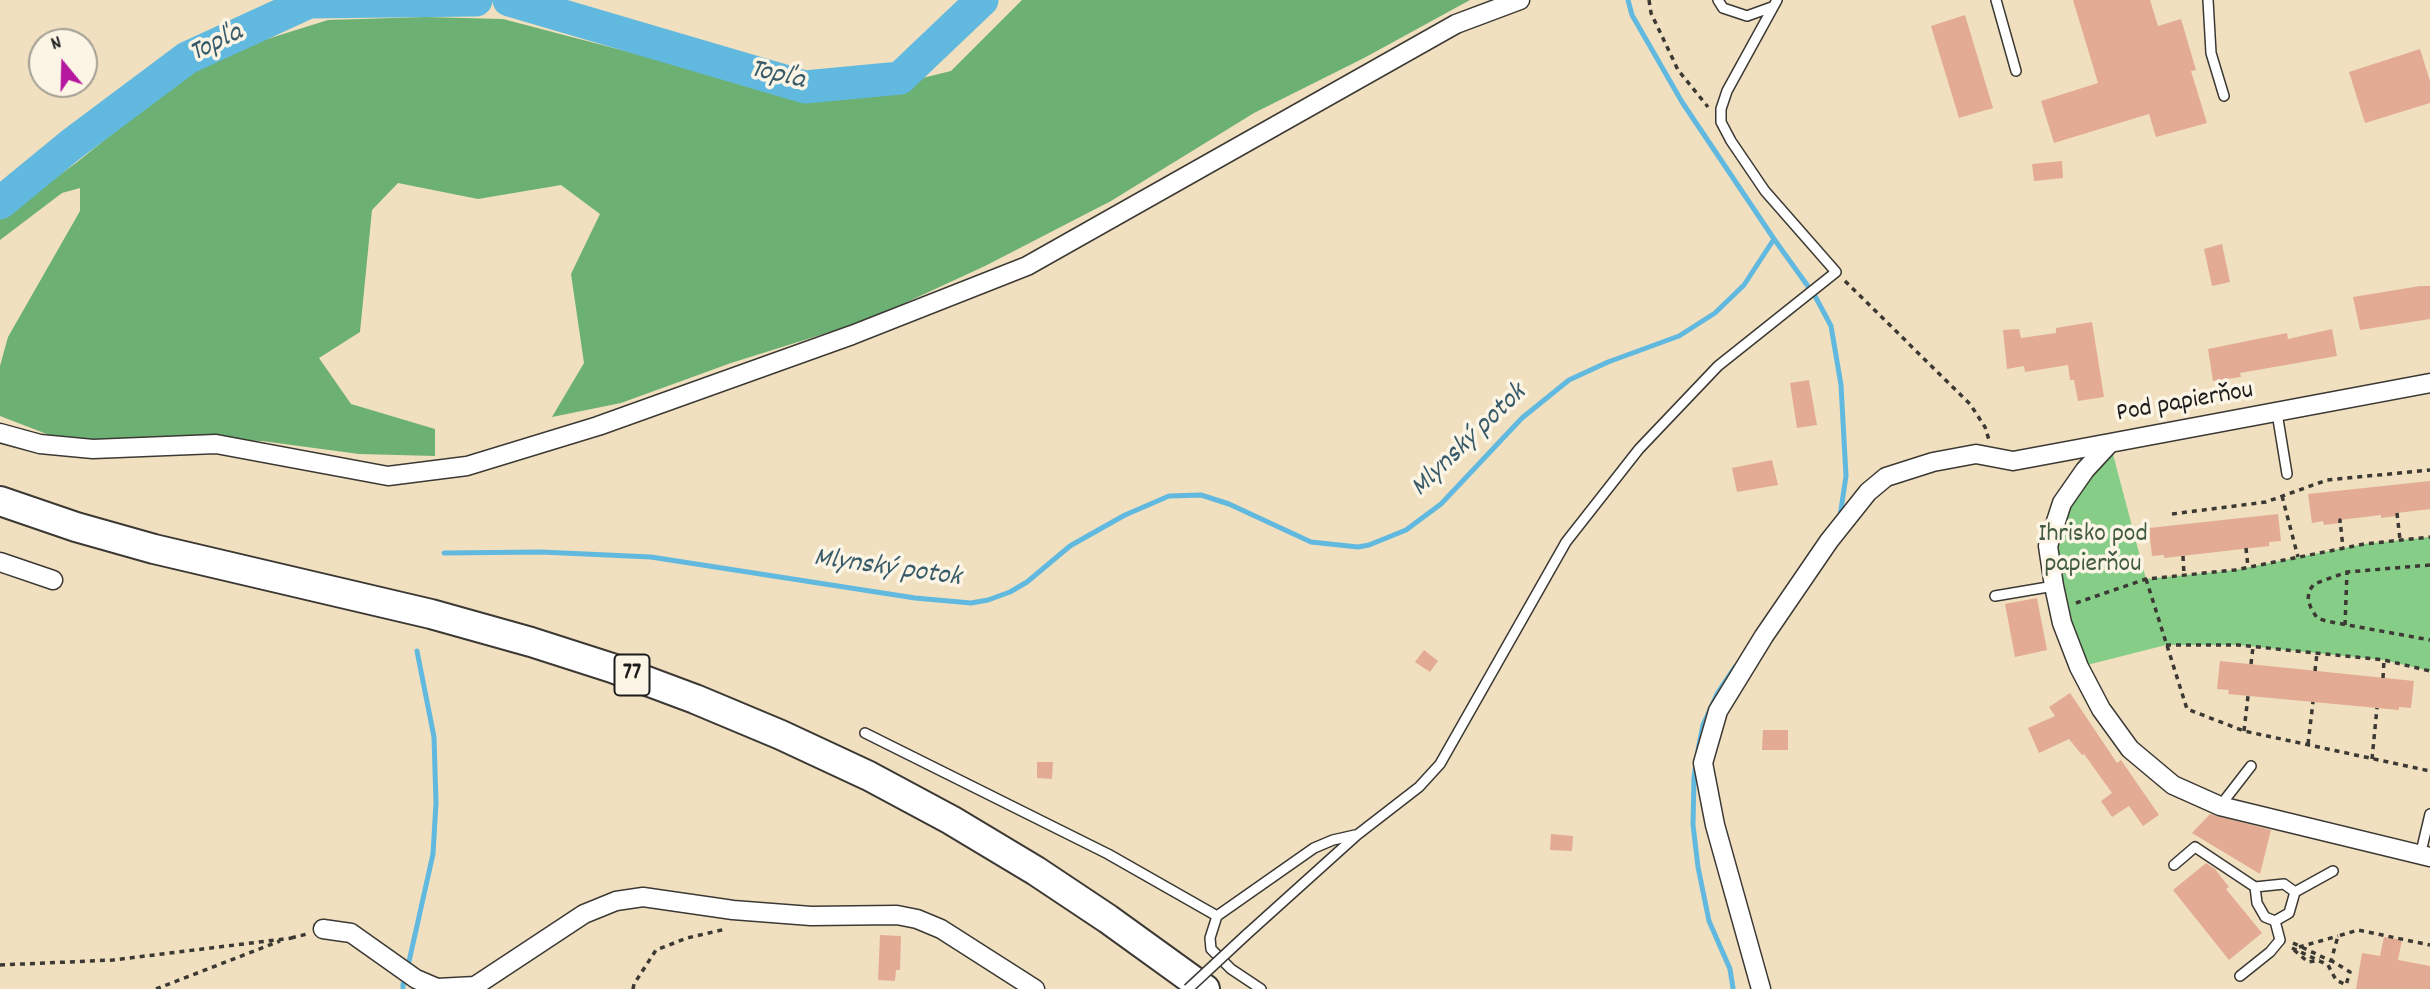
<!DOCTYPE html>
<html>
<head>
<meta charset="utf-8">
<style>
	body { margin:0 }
	#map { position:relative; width:2430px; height:989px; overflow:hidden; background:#f0e0bf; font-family:Dekko,sans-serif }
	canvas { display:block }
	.north { position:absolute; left:28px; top:28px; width:70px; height:70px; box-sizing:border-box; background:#fcf5e5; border:2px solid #a29e95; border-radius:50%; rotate:341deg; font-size:19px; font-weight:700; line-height:28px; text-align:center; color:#1c1c1c }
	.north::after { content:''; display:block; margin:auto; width:24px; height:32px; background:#b5179e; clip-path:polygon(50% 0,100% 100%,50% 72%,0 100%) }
</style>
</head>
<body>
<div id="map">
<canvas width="2430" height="989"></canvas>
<div class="north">N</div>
</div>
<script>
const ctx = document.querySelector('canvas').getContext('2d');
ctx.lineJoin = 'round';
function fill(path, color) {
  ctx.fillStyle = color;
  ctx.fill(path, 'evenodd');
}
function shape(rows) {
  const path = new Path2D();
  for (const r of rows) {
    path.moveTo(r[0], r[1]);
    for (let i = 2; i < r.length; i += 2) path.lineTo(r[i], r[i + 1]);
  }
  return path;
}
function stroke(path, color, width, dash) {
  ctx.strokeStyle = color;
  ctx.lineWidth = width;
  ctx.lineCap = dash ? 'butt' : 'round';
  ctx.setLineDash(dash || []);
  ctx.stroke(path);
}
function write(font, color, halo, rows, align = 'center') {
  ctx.font = font + ' Dekko,sans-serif';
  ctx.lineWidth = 7;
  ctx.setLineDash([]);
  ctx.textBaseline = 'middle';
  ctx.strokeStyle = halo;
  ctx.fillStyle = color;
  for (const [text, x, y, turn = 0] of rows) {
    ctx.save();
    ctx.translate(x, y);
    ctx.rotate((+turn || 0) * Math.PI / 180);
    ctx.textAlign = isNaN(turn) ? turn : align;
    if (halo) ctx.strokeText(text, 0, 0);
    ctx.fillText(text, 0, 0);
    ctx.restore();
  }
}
fill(shape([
	[2110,443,2146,579,2235,570,2364,544,2430,537,2430,671,2384,660,2238,645,2166,645,2079,667,2048,546,2062,503]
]), '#86cd88');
fill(shape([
	[1022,0,1470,0,1364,58,1254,113,1111,201,985,266,868,320,731,363,621,403,552,417,584,363,571,274,600,214,561,185,478,199,398,183,372,210,360,332,319,358,351,404,435,429,435,456,359,454,262,441,156,438,65,441,0,416,0,366,8,337,80,211,80,188,62,193,0,240,0,218,76,163,158,97,213,56,328,20,425,17,503,19,705,72,857,94,951,71]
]), '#6cb074');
stroke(shape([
	[1774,239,1815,296,1831,326,1841,385,1846,476,1840,516],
	[444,553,541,552,651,557,915,598,971,603,988,600,1010,592,1027,582,1070,546,1084,538,1125,515,1169,496,1201,495,1229,504,1311,542,1358,547,1369,545,1406,530,1441,504,1522,418,1569,380,1608,362,1679,336,1715,313,1744,285,1774,239,1682,102,1632,15,1628,0],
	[1698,750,1703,725,1717,694,1735,667],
	[1696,763,1694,777,1693,825,1698,867,1709,921,1730,969,1733,988],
	[408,966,433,854,436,803,434,737,417,651],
	[403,989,403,984]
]), '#62b9df', 5);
stroke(shape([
	[509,0,805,87,900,78,982,0],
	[0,203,72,144,187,58,309,2,476,0]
]), '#62b9df', 33);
fill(shape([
	[2073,0,2150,0,2158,26,2181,19,2196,70,2191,71,2207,123,2156,137,2149,114,2054,143,2041,101,2098,83],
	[1965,15,1993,108,1959,118,1931,26],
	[2420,49,2430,81,2430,103,2365,123,2349,72],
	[2062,161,2063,178,2034,181,2032,164],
	[2222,244,2230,282,2212,286,2204,249],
	[2420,286,2430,286,2430,319,2360,330,2353,297],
	[2092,322,2104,397,2078,401,2074,380,2070,380,2068,365,2025,372,2024,366,2007,369,2003,330,2019,329,2021,338,2056,333,2056,328],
	[2332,329,2337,356,2240,373,2241,377,2213,381,2208,349,2287,333,2288,339],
	[1809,380,1817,425,1797,428,1790,383],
	[1772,460,1778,485,1737,492,1732,468],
	[2430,481,2430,509,2397,513,2397,516,2381,518,2381,515,2340,520,2340,523,2324,525,2323,521,2312,523,2308,494],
	[2278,514,2281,541,2269,542,2269,546,2164,558,2164,555,2152,556,2149,528],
	[2037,598,2047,650,2015,657,2005,604],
	[1424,650,1438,661,1430,672,1415,662],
	[2220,661,2414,681,2411,708,2399,707,2399,710,2228,694,2229,690,2217,689],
	[2070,693,2117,763,2121,760,2159,815,2143,826,2129,806,2112,817,2101,801,2112,793,2084,754,2082,755,2069,739,2039,753,2028,728,2055,716,2049,707],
	[1763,730,1788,730,1788,750,1762,750],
	[1037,762,1053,762,1052,779,1037,778],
	[2210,814,2271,830,2260,874,2192,833],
	[1551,834,1573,836,1572,851,1550,850],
	[2206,863,2215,869,2229,887,2226,889,2262,933,2229,960,2173,890],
	[880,935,901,936,900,970,896,970,895,981,878,980],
	[2384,937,2402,940,2398,960,2430,966,2430,989,2356,989,2362,953,2380,956]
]), '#e3ab93');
const service = shape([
	[1718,0,1723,8,1747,16,1772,7],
	[1996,0,2016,71],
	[2208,0,2211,53,2224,96],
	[2277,413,2287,474],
	[1995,596,2054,586],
	[865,733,1108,854,1217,916],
	[2220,806,2251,766],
	[2420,856,2430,814],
	[2174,865,2195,847,2255,887,2284,884,2295,892,2333,871],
	[2255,887,2257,903,2265,917,2275,921,2289,913,2295,892],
	[1246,935,1357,835,1419,787,1440,764,1566,542,1639,449,1718,366,1836,272,1765,191,1731,141,1721,122,1721,109,1727,91,1777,0],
	[2240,976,2270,952,2280,940,2275,921],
	[1261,989,1231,969,1211,949,1210,938,1217,916,1314,848,1333,840,1355,835]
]);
const minor = shape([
	[2430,383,2110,443,2085,470,2062,503,2048,546,2054,586,2062,623,2079,667,2101,709,2130,749,2173,785,2220,806,2430,857],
	[0,433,40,444,93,449,216,444,388,476,467,466,598,426,852,335,1027,266,1456,24,1520,0],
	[0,562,53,580],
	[323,929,351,933,416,979,437,988,475,986,584,914,616,901,643,897,733,910,811,916,897,915,917,919,941,929,1035,989],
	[1761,989,1715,825,1703,763,1718,711,1764,636,1829,541,1868,492,1886,477,1933,462,1976,454,2013,461,2110,443]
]);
const primary = shape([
	[0,501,76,527,154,549,431,614,531,642,612,668,695,699,781,735,869,776,951,820,1036,871,1108,919,1205,989]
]);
stroke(service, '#3c3934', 12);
stroke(minor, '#3c3934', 21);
stroke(primary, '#3c3934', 32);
stroke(shape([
	[1649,0,1651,13,1678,70,1708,107],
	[1845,281,1970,404,1985,427,1989,440],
	[2282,496,2298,557],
	[2397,513,2400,540],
	[2172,514,2266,502,2327,480,2430,470],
	[2340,523,2340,520,2343,548],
	[2246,548,2248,567],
	[2183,556,2184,575],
	[2430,565,2347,572,2314,584,2309,591,2308,600,2311,608,2317,618,2326,621,2430,640],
	[2146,579,2187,709,2244,731,2430,771],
	[2076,603,2146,579,2235,570,2364,544,2430,537],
	[2345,625,2347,572],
	[2166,645,2238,645,2384,660,2430,671],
	[2251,664,2253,647],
	[2315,671,2317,653],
	[2383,678,2384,660],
	[2244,731,2248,696],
	[2308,744,2313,702],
	[2372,759,2377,708],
	[291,938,307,934],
	[2293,943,2331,961,2338,936,2358,930,2430,945],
	[2299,947,2338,936],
	[2292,948,2328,965,2336,980,2346,985,2350,972,2332,961],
	[2294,950,2308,962,2320,960],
	[0,965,113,960,292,938],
	[156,989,280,941],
	[633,989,634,984,656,950,687,938,726,929]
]), '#3c3934', 3.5, [5, 5]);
stroke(service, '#fff', 9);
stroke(minor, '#fff', 18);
stroke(primary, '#fff', 28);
const serviceBridge = shape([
	[1188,989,1246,935]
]);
stroke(serviceBridge, '#3c3934', 12, []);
stroke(serviceBridge, '#fff', 9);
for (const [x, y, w] of [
	[632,675,35]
]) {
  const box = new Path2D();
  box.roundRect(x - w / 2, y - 20.5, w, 41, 5);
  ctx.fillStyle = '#fcf5e5';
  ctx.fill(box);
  stroke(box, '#1c1c1c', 2);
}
write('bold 24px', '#1c1c1c', null, [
	["77",632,675]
]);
write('26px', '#1c1c1c', '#fcf5e5', [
	["Pod papierňou",2185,404,-10]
]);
write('26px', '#415a42', '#fcf5e5', [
	["Ihrisko pod",2093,536],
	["papierňou",2093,566]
]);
write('italic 28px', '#385b6a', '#fcf5e5', [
	["Topľa",217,45,-26],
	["Topľa",777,77,13],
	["Mlynský potok",1470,442,-44],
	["Mlynský potok",887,570,8]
]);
</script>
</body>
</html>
